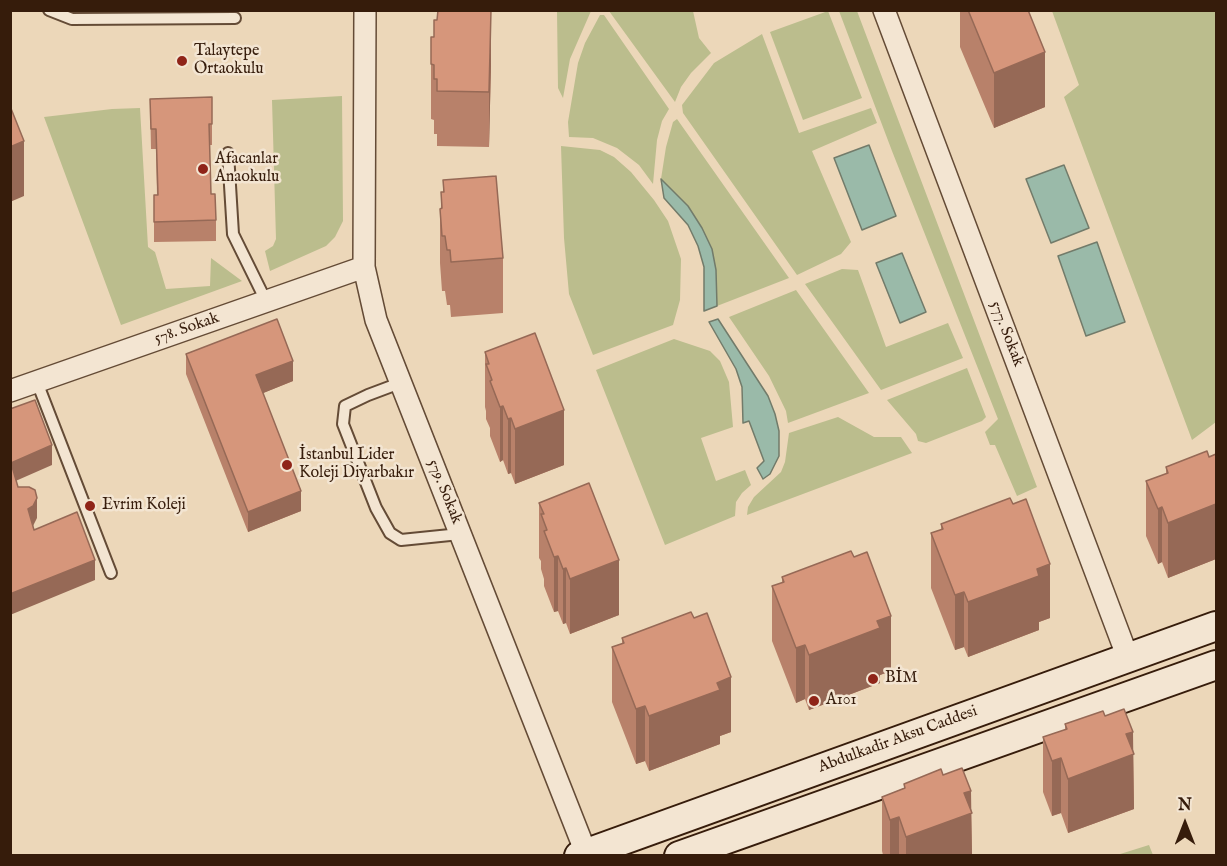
<!DOCTYPE html>
<html>
<head>
<meta charset="utf-8">
<style>
	body { margin:0 }
	#map { position:relative; width:1227px; height:866px; overflow:hidden; background:#ecd7b9; font-family:"IM FELL English",serif }
	canvas { display:block }
	.frame { position:absolute; inset:0; border:12px solid #361c0b; pointer-events:none }
	.north { position:absolute; left:1155px; top:794px; width:60px; height:60px; -webkit-text-stroke:4px #f3e5d2; paint-order:stroke; rotate:0deg; font-size:16px; font-weight:700; line-height:24px; text-align:center; color:#361c0b }
	.north::after { content:''; display:block; margin:auto; width:21px; height:27px; background:#361c0b; clip-path:polygon(50% 0,100% 100%,50% 72%,0 100%) }
</style>
</head>
<body>
<div id="map">
<canvas width="1227" height="866"></canvas>
<div class="frame"></div>
<div class="north">N</div>
</div>
<script>
const ctx = document.querySelector('canvas').getContext('2d');
ctx.lineJoin = 'round';
function fill(path, color) {
  ctx.fillStyle = color;
  ctx.fill(path, 'evenodd');
}
function shape(rows) {
  const path = new Path2D();
  for (const r of rows) {
    path.moveTo(r[0], r[1]);
    for (let i = 2; i < r.length; i += 2) path.lineTo(r[i], r[i + 1]);
  }
  return path;
}
function stroke(path, color, width, dash) {
  ctx.strokeStyle = color;
  ctx.lineWidth = width;
  ctx.lineCap = dash ? 'butt' : 'round';
  ctx.setLineDash(dash || []);
  ctx.stroke(path);
}
function write(font, color, halo, rows, align = 'center') {
  ctx.font = font + ' "IM FELL English",serif';
  ctx.lineWidth = 5;
  ctx.setLineDash([]);
  ctx.textBaseline = 'middle';
  ctx.strokeStyle = halo;
  ctx.fillStyle = color;
  for (const [text, x, y, turn = 0] of rows) {
    ctx.save();
    ctx.translate(x, y);
    ctx.rotate((+turn || 0) * Math.PI / 180);
    ctx.textAlign = isNaN(turn) ? turn : align;
    if (halo) ctx.strokeText(text, 0, 0);
    ctx.fillText(text, 0, 0);
    ctx.restore();
  }
}
fill(shape([
	[557,11,591,11,570,59,563,98,558,88],
	[609,11,693,11,699,38,711,53,691,73,681,87,675,102],
	[828,11,862,98,803,120,770,32],
	[839,11,857,11,1037,487,1017,496,995,445,990,445,985,432,998,419,892,151],
	[1052,11,1216,11,1216,422,1192,440,1064,97,1079,85],
	[600,15,604,15,669,109,662,121,657,140,653,184,639,165,617,148,593,138,569,137,568,122,578,63,585,43],
	[762,34,799,133,871,108,877,123,812,151,851,242,841,254,797,275,683,113,682,105,714,63],
	[342,96,343,221,335,237,326,246,270,271,265,251,273,246,276,239,272,100],
	[140,108,148,247,155,252,166,289,210,286,211,258,242,281,121,325,44,117,112,109],
	[677,119,789,278,717,306,716,270,702,228,688,206,661,179,666,147,673,122],
	[561,146,600,150,614,157,631,172,654,200,668,221,681,259,680,300,673,325,593,355,569,294,564,238],
	[842,269,858,270,886,347,948,323,963,358,881,390,805,284],
	[796,290,869,393,788,423,786,411,769,376,729,317],
	[674,339,710,351,720,361,729,382,733,427,701,438,716,481,745,470,751,485,742,493,736,502,735,516,665,545,596,370],
	[967,368,986,417,982,421,926,443,918,441,916,434,887,400],
	[838,417,874,437,901,437,912,453,747,515,748,507,754,497,781,472,785,462,789,433],
	[1149,845,1153,855,1117,855]
]), '#bbbd8d');
const water = shape([
	[869,145,896,216,862,230,834,158,869,145],
	[1064,165,1089,228,1051,243,1026,179,1064,165],
	[661,179,688,206,702,228,712,249,716,270,717,306,704,311,704,267,698,246,688,225,664,198,661,179],
	[1097,242,1125,322,1086,336,1058,256,1097,242],
	[902,253,926,312,900,323,876,263,902,253],
	[718,319,768,396,775,414,779,431,779,456,770,474,763,479,757,468,764,461,749,421,743,423,742,387,736,369,709,322,718,319]
]);
fill(water, '#9abaa9');
stroke(water, '#727b6a', 1.5);
const lane = shape([
	[49,10,72,19,235,18],
	[228,153,233,234,266,301],
	[37,382,111,573],
	[400,383,368,395,345,406,343,424,376,508,390,533,401,540,460,534]
]);
const street = shape([
	[365,10,364,267,376,320,586,853],
	[884,10,1128,658],
	[10,391,364,267]
]);
const secondary = shape([
	[579,856,1216,626],
	[679,856,1216,665]
]);
stroke(lane, '#644b36', 14);
stroke(street, '#644b36', 24);
stroke(secondary, '#361c0b', 32);
stroke(lane, '#f3e5d2', 10);
stroke(street, '#f3e5d2', 21);
stroke(secondary, '#f3e5d2', 28);
fill(shape([
	[960,10,1028,10,1045,107,994,128,960,47],
	[431,64,491,64,489,147,437,146,437,134,434,134,434,120,431,119],
	[150,99,212,124,212,145,209,145,211,194,216,220,216,241,154,242,154,195,157,195,156,149,151,149],
	[443,180,503,258,503,313,451,317,450,305,447,305,445,291,442,291,440,263,440,209,441,208,441,192,443,192],
	[485,352,564,465,515,484,511,473,508,474,503,460,500,462,490,436,490,428,486,419,486,411,485,407],
	[186,354,293,381,263,393,301,511,248,532,186,374],
	[1216,454,1216,559,1168,578,1162,562,1158,564,1146,536,1146,481,1166,474,1166,467,1209,457],
	[539,503,619,615,570,634,566,623,563,624,558,611,554,612,544,586,544,579,541,569,541,561,539,558],
	[941,524,1050,618,1039,622,1039,630,968,657,964,647,955,650,931,588,931,533,941,530],
	[782,577,891,671,880,675,880,683,809,710,805,699,796,703,772,641,772,586,782,583],
	[622,638,731,732,720,736,720,744,649,771,645,761,636,764,612,702,612,647,622,644],
	[1105,716,1133,752,1134,809,1068,833,1061,813,1052,816,1043,792,1043,737,1065,730,1065,724],
	[943,775,971,810,972,855,883,855,882,851,882,797,904,788,904,784]
]), '#b8816a');
fill(shape([
	[491,10,491,64,489,147,489,92],
	[1045,52,1045,107,994,128,994,73],
	[24,141,24,196,10,202,10,147],
	[293,361,293,381,256,396,256,375],
	[503,406,503,460,500,462,500,407],
	[564,410,564,465,515,484,515,429],
	[511,418,511,473,508,474,508,419],
	[52,445,52,465,11,483,11,463],
	[301,491,301,511,248,532,248,512],
	[37,498,37,518,33,526,28,509],
	[1216,504,1216,559,1168,578,1168,523],
	[1162,507,1162,562,1158,564,1158,509],
	[558,556,558,611,554,612,554,557],
	[95,560,95,580,10,615,10,594],
	[619,560,619,615,570,634,570,579],
	[1050,564,1050,618,1039,622,1039,630,968,657,968,602,1037,569],
	[566,568,566,623,563,624,563,569],
	[964,592,964,647,955,650,955,595],
	[891,616,891,671,880,675,880,683,809,710,809,655,877,621],
	[805,645,805,699,796,703,796,648],
	[731,677,731,732,720,736,720,744,649,771,649,716,717,683],
	[645,706,645,761,636,764,636,709],
	[1133,732,1134,809,1068,833,1068,779,1126,734],
	[1061,758,1061,813,1052,816,1052,761],
	[971,791,972,855,906,855,906,837,964,793],
	[899,817,899,855,890,855,890,820]
]), '#966956');
const building = shape([
	[438,10,491,10,489,92,437,91,437,79,434,79,434,65,431,64,431,37,434,37,434,20,437,20,438,10],
	[968,10,1028,10,1045,52,994,73,968,10],
	[212,97,212,124,209,124,211,194,215,194,216,220,154,222,154,195,158,195,156,129,151,129,150,99,212,97],
	[10,106,24,141,10,147,10,106],
	[496,176,503,258,451,262,450,250,447,250,445,236,442,236,440,209,442,208,441,192,444,192,443,180,496,176],
	[277,319,293,361,256,375,301,491,248,512,186,354,277,319],
	[535,333,564,410,515,429,511,418,508,419,503,406,500,407,490,381,492,380,486,364,489,364,485,352,535,333],
	[35,400,52,445,11,463,18,487,29,487,35,490,37,498,33,506,28,509,34,530,77,512,95,560,10,594,10,409,35,400],
	[1207,451,1209,457,1216,454,1216,504,1168,523,1162,507,1158,509,1146,481,1168,473,1166,467,1207,451],
	[589,483,619,560,570,579,566,568,563,569,558,556,554,557,544,531,547,530,541,514,544,514,539,503,589,483],
	[1010,498,1013,504,1026,499,1050,564,1037,569,1039,576,968,602,964,592,955,595,931,533,943,529,941,524,1010,498],
	[851,551,854,557,867,552,891,616,877,621,880,628,809,655,805,645,796,648,772,586,784,582,782,577,851,551],
	[691,612,694,618,707,613,731,677,717,683,720,690,649,716,645,706,636,709,612,647,624,643,622,638,691,612],
	[1124,709,1133,732,1126,734,1134,754,1068,779,1061,758,1052,761,1043,737,1067,729,1065,724,1103,711,1105,716,1124,709],
	[962,768,971,791,964,793,972,813,906,837,899,817,890,820,882,797,905,788,904,784,941,769,943,775,962,768]
]);
fill(building, '#d6967b');
stroke(building, '#966956', 1.5);
for (const [x, y, r, color] of [
	[182,61,6,"#8f2418"],
	[203,169,6,"#8f2418"],
	[287,465,6,"#8f2418"],
	[90,506,6,"#8f2418"],
	[873,679,6,"#8f2418"],
	[814,701,6,"#8f2418"]
]) {
  const dot = new Path2D();
  dot.arc(x, y, r, 0, 2 * Math.PI);
  ctx.fillStyle = color;
  ctx.fill(dot);
  stroke(dot, '#f3e5d2', 2);
}
write('16px', '#361c0b', '#f3e5d2', [
	["Talaytepe",194,52],
	["Ortaokulu",194,70],
	["Afacanlar",215,160],
	["Anaokulu",215,178],
	["İstanbul Lider",299,456],
	["Koleji Diyarbakır",299,474],
	["Evrim Koleji",102,506],
	["BİM",885,679],
	["A101",826,701]
], 'left');
write('16px', '#361c0b', '#f3e5d2', [
	["578. Sokak",187,329,-19],
	["577. Sokak",1006,334,69],
	["579. Sokak",444,492,68],
	["Abdulkadir Aksu Caddesi",898,740,-20]
]);
</script>
</body>
</html>
